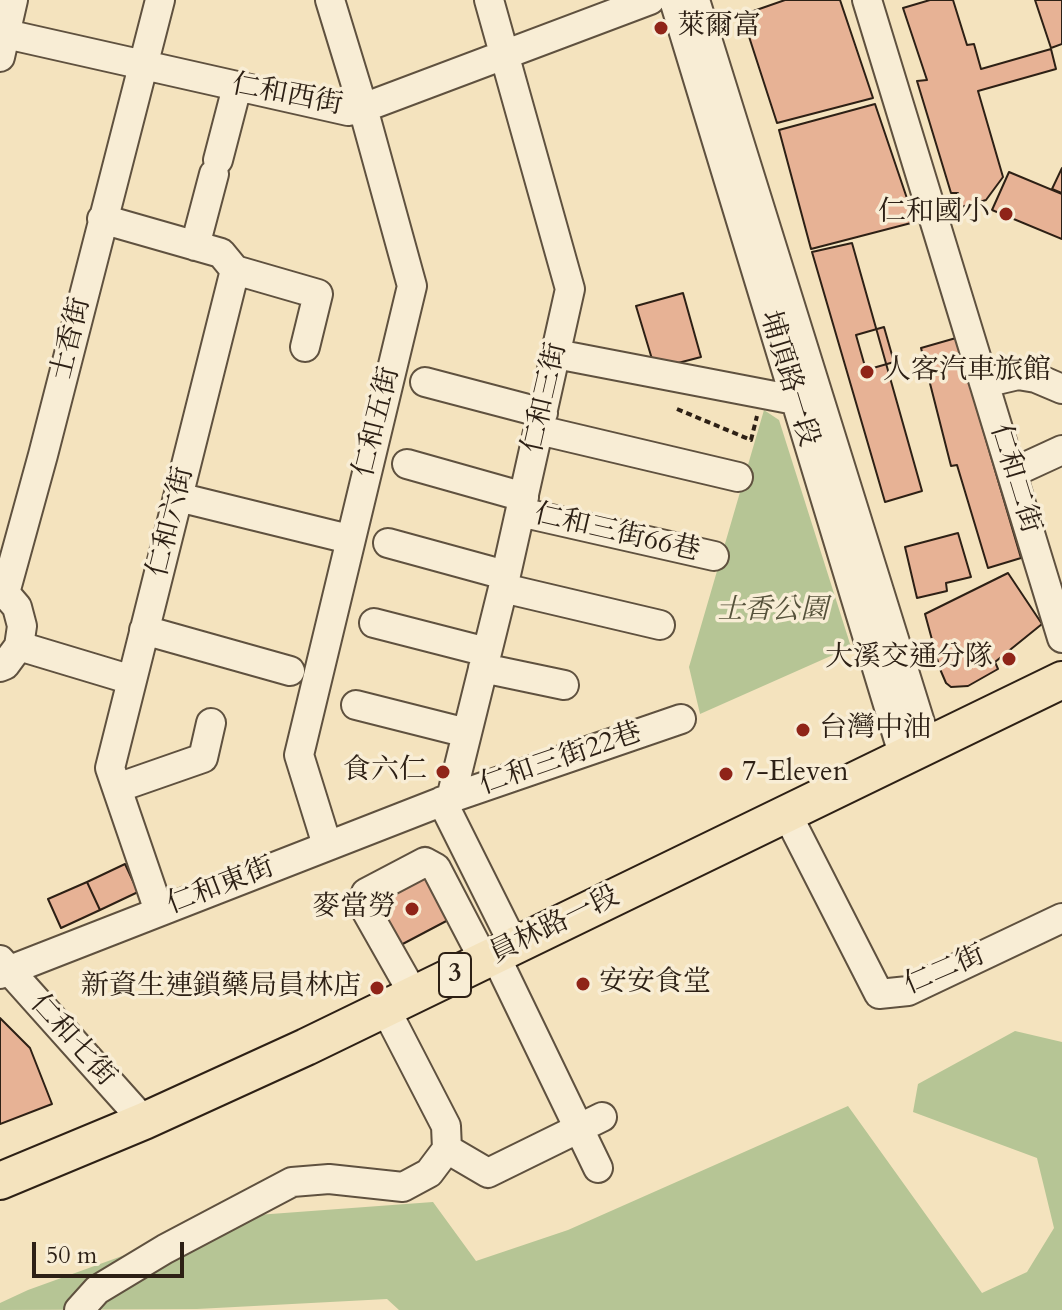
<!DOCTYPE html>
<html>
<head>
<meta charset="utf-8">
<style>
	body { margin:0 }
	#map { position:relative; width:1062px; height:1310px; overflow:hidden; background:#f4e3be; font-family:Cardo,serif }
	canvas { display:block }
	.scale { position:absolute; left:32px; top:1242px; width:152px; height:36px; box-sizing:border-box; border:4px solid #2d2015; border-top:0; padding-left:10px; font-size:24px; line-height:28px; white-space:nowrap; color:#2d2015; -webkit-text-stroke:6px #f8edd5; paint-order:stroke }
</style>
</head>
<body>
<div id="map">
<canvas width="1062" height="1310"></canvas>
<div class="scale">50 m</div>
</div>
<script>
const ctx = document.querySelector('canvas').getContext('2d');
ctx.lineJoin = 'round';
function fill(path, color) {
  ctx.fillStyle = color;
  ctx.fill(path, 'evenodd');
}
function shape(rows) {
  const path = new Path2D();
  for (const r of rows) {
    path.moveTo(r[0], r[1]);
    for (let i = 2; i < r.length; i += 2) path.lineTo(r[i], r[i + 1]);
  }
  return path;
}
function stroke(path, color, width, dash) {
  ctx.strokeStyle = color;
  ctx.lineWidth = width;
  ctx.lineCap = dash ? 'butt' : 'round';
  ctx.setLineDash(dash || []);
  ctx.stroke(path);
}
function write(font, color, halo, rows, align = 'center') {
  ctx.font = font + ' Cardo,"Noto Serif TC",serif';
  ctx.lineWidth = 7;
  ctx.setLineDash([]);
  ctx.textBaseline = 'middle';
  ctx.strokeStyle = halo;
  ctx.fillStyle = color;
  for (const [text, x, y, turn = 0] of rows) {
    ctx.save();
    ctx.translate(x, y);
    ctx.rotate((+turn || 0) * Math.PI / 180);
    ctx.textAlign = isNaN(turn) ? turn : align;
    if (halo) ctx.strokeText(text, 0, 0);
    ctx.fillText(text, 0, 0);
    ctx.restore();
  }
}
fill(shape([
	[764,410,779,420,851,647,700,714,689,667],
	[1015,1031,1062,1042,1062,1310,399,1310,387,1299,197,1309,0,1310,0,1303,28,1290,230,1217,433,1202,476,1261,568,1230,848,1106,982,1293,1027,1272,1054,1228,1037,1158,913,1112,918,1084]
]), '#b6c595');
const building = shape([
	[785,0,840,0,873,98,777,123,742,15,785,0],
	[930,0,953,0,967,45,974,44,981,69,1051,49,1056,69,978,91,1003,177,986,200,961,207,958,193,951,193,917,81,927,80,903,8,930,0],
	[1035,0,1062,0,1062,44,1051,48,1035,0],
	[875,104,915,222,811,249,779,130,875,104],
	[1062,168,1062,193,1052,189,1062,168],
	[1009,172,1062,194,1062,239,992,210,1009,172],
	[852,243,922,491,885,502,812,252,852,243],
	[683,293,701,357,655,369,636,306,683,293],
	[884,327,894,362,866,370,856,335,884,327],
	[956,338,1021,558,988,568,957,465,951,466,921,348,956,338],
	[958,533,971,577,946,583,947,591,917,598,905,547,958,533],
	[1008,573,1042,624,995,662,998,669,968,686,951,687,946,683,940,669,925,614,1008,573],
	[125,864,138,892,100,910,87,882,125,864],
	[426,871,452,918,397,947,372,900,426,871],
	[87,882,100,910,61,928,48,899,87,882],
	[0,1018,30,1048,52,1104,0,1124,0,1018]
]);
fill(building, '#e7b295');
stroke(building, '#2d2015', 2);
const minor = shape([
	[674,0,904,757],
	[695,0,927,745],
	[867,0,1062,638],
	[6,34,348,111,363,108,650,0],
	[0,57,13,0],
	[218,160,237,87],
	[102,219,221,253,235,270,110,768,159,911],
	[195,246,214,174],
	[235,270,318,294,305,347],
	[556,354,795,400],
	[425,382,543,413],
	[984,383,1018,375,1036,378,1062,389],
	[539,430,738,477],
	[407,464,524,497],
	[1012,473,1062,450],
	[178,497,349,539],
	[520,512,714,556],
	[388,543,505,575],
	[503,588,660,625],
	[5,593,43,455,160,0],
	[374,623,487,652],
	[144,630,290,671],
	[19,646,132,680],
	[0,667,5,665,19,646,22,626,17,607,5,593],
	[483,668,564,685],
	[356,705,467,733],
	[117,788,203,758,211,723],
	[451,798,503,588,570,289,489,0],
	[442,801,514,945],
	[787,814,879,994,908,991,1062,918],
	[327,845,299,755,412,286,363,108,330,0],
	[495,955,598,1168],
	[0,960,144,1121],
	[0,974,451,798,681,719],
	[414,995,363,905,366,893,425,862,436,868,484,960],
	[447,1149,488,1173,602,1117],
	[79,1310,97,1290,165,1249,292,1182,329,1179,403,1187,429,1173,447,1149,446,1126,385,1008]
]);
const major = shape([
	[0,1181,144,1121,306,1047,1062,680]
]);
stroke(minor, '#5f513f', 32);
stroke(major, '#2d2015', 40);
stroke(shape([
	[677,409,751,440,757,416]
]), '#2d2015', 4, [6, 4]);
stroke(minor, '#f8edd5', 28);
stroke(major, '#f4e3be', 36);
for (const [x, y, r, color] of [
	[661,28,8,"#8f2418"],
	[1006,214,8,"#8f2418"],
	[867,372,8,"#8f2418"],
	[1009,659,8,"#8f2418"],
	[803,730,8,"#8f2418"],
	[443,772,8,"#8f2418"],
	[726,774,8,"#8f2418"],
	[412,909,8,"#8f2418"],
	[583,984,8,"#8f2418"],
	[377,988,8,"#8f2418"]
]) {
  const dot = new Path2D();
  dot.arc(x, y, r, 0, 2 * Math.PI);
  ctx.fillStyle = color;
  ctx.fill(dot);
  stroke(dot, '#f8edd5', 3);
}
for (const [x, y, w] of [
	[455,975,32]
]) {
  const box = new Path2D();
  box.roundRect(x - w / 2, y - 22, w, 44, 6);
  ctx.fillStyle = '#f8edd5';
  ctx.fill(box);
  stroke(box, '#2d2015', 2);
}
write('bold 26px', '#2d2015', null, [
	["3",455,975]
]);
write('28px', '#2d2015', '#f8edd5', [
	["萊爾富",677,28],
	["仁和國小",990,214,"right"],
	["人客汽車旅館",883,372],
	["大溪交通分隊",993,659,"right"],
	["台灣中油",819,730],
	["食六仁",427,772,"right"],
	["7-Eleven",742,774],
	["麥當勞",396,909,"right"],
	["安安食堂",599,984],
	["新資生連鎖藥局員林店",361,988,"right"]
], 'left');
write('28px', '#2d2015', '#f8edd5', [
	["仁和西街",287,96,11],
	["士香街",72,339,-76],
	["埔頂路一段",788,379,73],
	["仁和三街",546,398,-77],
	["仁和五街",378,422,-76],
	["仁和二街",1014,479,73],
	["仁和六街",172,522,-76],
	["仁和三街66巷",617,534,13],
	["仁和三街22巷",561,760,-19],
	["仁和東街",221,887,-21],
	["員林路一段",555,926,-26],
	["仁二街",945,971,-23],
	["仁和七街",72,1041,48]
]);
write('italic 28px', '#56523b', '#f8edd5', [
	["士香公園",772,612]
]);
</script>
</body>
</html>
